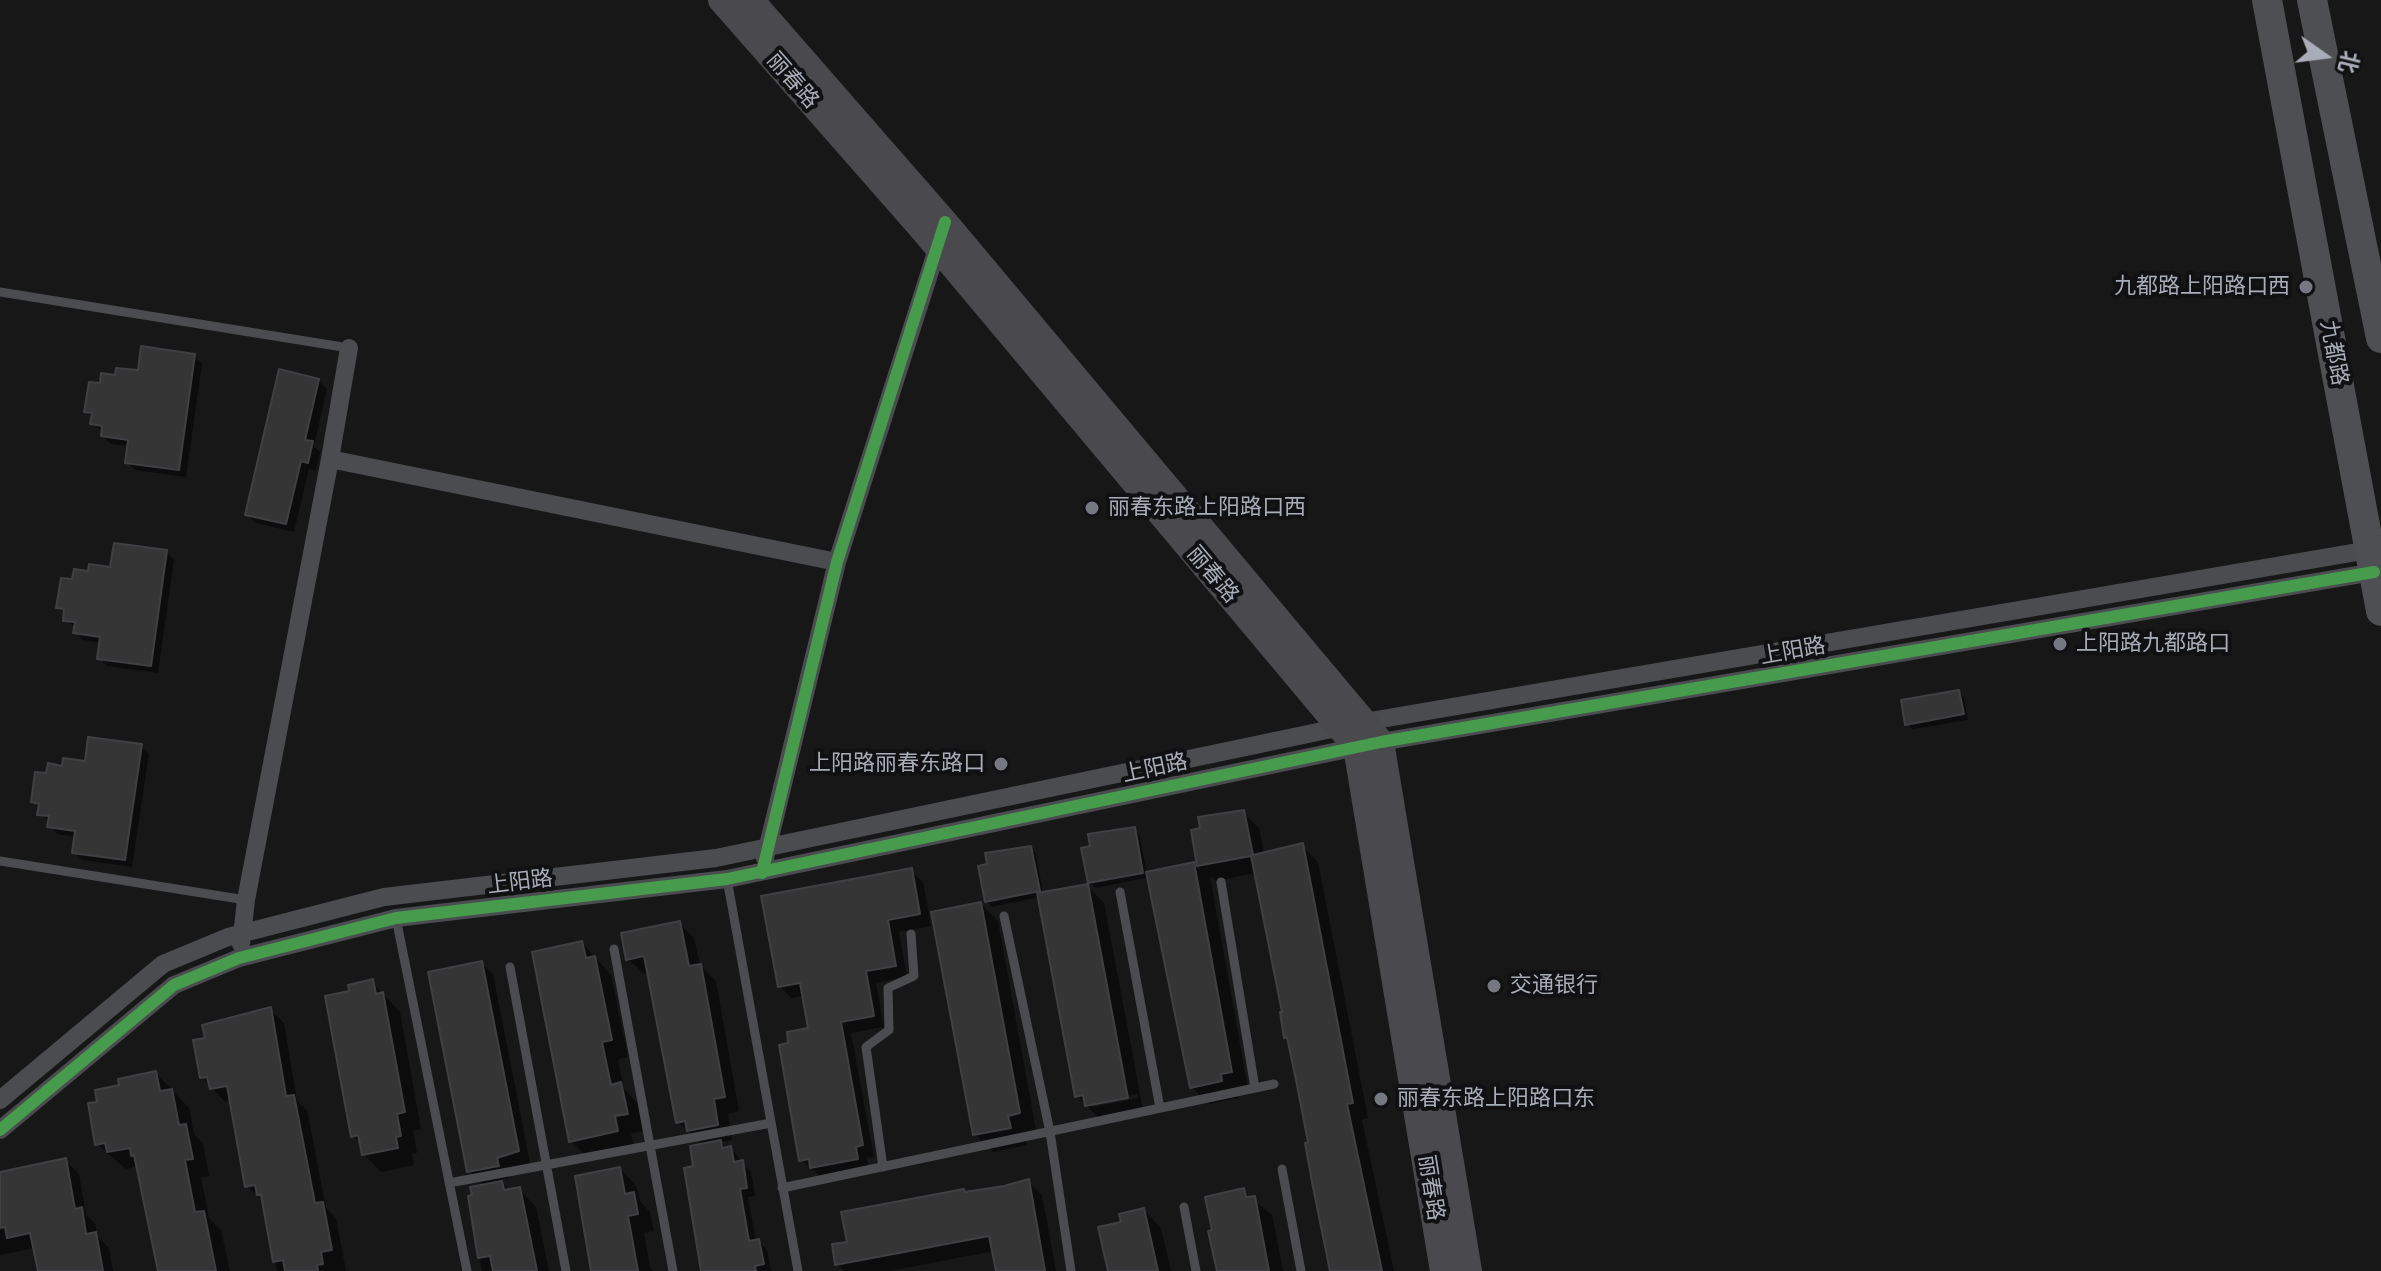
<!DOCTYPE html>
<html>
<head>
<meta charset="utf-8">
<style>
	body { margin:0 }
	#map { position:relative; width:2381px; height:1271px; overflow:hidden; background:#171717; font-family:Signika,"Noto Sans SC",sans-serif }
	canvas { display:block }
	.north { position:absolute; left:2285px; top:16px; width:80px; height:80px; -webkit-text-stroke:6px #111113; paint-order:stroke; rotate:104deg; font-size:22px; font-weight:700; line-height:32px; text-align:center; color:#a8adb8 }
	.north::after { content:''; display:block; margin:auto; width:28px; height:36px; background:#a8adb8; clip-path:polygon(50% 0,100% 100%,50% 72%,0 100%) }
</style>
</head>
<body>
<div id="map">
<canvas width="2381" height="1271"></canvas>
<div class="north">北</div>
</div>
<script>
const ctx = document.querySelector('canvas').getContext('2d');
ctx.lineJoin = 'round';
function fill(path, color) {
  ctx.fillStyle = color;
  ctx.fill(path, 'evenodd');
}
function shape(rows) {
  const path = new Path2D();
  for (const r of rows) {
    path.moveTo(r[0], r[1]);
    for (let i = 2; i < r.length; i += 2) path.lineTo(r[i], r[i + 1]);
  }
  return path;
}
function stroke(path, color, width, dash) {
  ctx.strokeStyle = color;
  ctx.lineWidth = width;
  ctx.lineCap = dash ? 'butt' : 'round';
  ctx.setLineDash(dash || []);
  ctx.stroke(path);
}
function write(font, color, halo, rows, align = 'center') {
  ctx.font = font + ' Signika,"Noto Sans SC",sans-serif';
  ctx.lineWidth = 8;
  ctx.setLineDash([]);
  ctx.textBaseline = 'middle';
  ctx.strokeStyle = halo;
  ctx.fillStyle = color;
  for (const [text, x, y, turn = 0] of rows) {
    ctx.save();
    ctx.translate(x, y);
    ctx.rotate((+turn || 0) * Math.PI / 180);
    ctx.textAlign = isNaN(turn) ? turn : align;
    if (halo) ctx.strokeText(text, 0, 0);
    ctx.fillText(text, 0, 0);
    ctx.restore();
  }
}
fill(shape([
	[194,356,202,364,186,477,135,470,127,462,129,446,111,444,103,436,104,432,92,424,93,418,86,411,101,386,117,377],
	[318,380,327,389,314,446,320,452,316,471,309,469,294,532,256,523,247,514],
	[166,552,174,560,158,673,107,666,99,658,102,643,83,640,76,632,76,628,65,620,66,615,59,607,74,582,89,573,112,569],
	[1959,692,1964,698,1968,720,1913,729,1907,724],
	[141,746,149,754,132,867,82,860,74,852,76,837,57,834,50,826,50,822,39,814,40,809,33,802,48,776,64,768],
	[1243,812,1259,828,1264,854,1302,846,1318,862,1368,1118,1362,1120,1394,1271,1333,1271,1310,1144,1282,1014,1284,1014,1256,873,1216,881,1210,876,1248,1089,1237,1091,1238,1098,1209,1104,1192,1087,1150,877,1096,888,1090,882,1134,829,1139,834,1147,874,1194,864,1200,871,1193,832],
	[1030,848,1036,853,1043,894,1087,886,1104,903,1144,1115,1104,1123,1077,1096,1040,897,992,907,986,901],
	[1137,1094,1138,1098,1092,1107,1089,1104],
	[911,871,923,882,931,926,899,932,907,977,876,983,884,1027,851,1033,874,1157,867,1158,869,1170,824,1179,801,1160,791,1044,810,1029,804,996,791,998,780,986],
	[981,904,998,921,1036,1130,1025,1133,1027,1145,993,1152,975,1134],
	[679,923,694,938,700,965,716,981,739,1111,728,1114,732,1140,721,1142,727,1149,730,1148,739,1157,740,1163,751,1171,755,1196,748,1197,756,1242,759,1241,767,1250,771,1271,703,1271,695,1168,704,1145,678,1122,649,973,644,974,628,959],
	[582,943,611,975,628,1057,618,1059,624,1089,637,1102,644,1131,631,1133,634,1148,588,1158,571,1141],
	[481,963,493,974,530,1163,508,1170,509,1178,498,1180,510,1191,519,1189,536,1207,549,1271,482,1271,475,1233,484,1186,469,1171],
	[372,982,400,1012,421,1129,413,1131,417,1153,412,1154,414,1165,381,1172,364,1154,362,1145,353,1136,352,992],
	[271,1010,284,1023,297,1101,307,1110,326,1208,336,1218,346,1271,277,1271,264,1199,261,1199,247,1186,231,1100,225,1102,202,1077,207,1040],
	[156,1073,189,1108,194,1134,203,1143,209,1176,201,1177,209,1218,221,1230,230,1271,164,1271,138,1166,126,1169,97,1144,99,1103,121,1087],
	[65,1160,79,1174,86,1215,95,1223,97,1236,109,1248,113,1271,40,1271,35,1248,0,1255,0,1174],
	[620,1169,637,1187,640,1201,650,1212,654,1231,644,1233,650,1267,654,1271,593,1271],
	[1028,1181,1042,1195,1056,1271,998,1271,994,1251,890,1271,844,1271,837,1264,849,1243,967,1194],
	[1243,1191,1272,1215,1283,1271,1219,1271],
	[1144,1210,1161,1228,1171,1271,1110,1271,1123,1223]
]), '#0007');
const building = shape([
	[141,346,195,354,179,470,125,463,128,440,101,436,102,426,90,424,92,413,84,412,89,382,100,383,101,373,115,375,116,368,138,370,141,346],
	[279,369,319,379,305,440,313,441,308,463,301,461,286,524,245,515,279,369],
	[114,543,167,550,151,666,97,659,100,637,73,633,75,622,63,621,64,609,56,608,61,578,72,579,74,569,88,571,89,564,110,567,114,543],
	[1959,690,1964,714,1905,725,1901,700,1959,690],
	[88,737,142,744,125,860,72,853,75,831,47,827,49,816,37,815,39,804,31,802,35,772,46,773,48,763,62,766,63,758,85,761,88,737],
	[1244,810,1253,855,1303,843,1353,1103,1347,1104,1382,1271,1330,1271,1313,1187,1305,1143,1308,1142,1296,1080,1287,1037,1284,1038,1280,1012,1282,1012,1251,856,1197,866,1191,830,1200,828,1198,817,1244,810],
	[1135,827,1143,873,1088,883,1081,848,1090,846,1088,834,1135,827],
	[1031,846,1040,891,985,902,978,866,987,864,985,853,1031,846],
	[1194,862,1232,1072,1221,1074,1222,1081,1190,1088,1146,872,1194,862],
	[912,868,920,914,888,920,896,966,866,971,874,1016,841,1022,863,1145,856,1147,858,1159,810,1168,809,1159,799,1161,779,1045,788,1043,787,1032,808,1028,800,983,778,987,761,896,912,868],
	[1088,884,1128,1098,1085,1106,1083,1095,1075,1097,1037,893,1088,884],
	[981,902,1020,1113,1008,1116,1011,1128,973,1135,931,912,981,902],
	[680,921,689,966,701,964,725,1097,714,1099,718,1125,687,1131,685,1121,676,1123,644,956,626,960,621,933,680,921],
	[582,941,586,958,595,956,612,1040,602,1042,611,1085,621,1082,628,1114,615,1116,618,1131,569,1142,532,952,582,941],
	[482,961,519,1151,497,1158,499,1166,467,1172,428,972,482,961],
	[373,979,376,994,383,992,405,1112,397,1114,401,1136,396,1137,398,1148,362,1155,358,1135,351,1137,325,996,349,991,348,985,373,979],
	[271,1007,286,1096,294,1095,315,1203,323,1202,332,1250,321,1252,323,1264,317,1265,318,1271,285,1271,283,1260,273,1262,261,1195,257,1195,255,1185,245,1187,227,1086,210,1089,207,1077,200,1078,193,1040,205,1038,202,1025,271,1007],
	[156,1071,160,1091,172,1089,179,1125,186,1124,193,1159,185,1160,195,1212,204,1211,216,1271,158,1271,134,1155,131,1156,130,1148,107,1152,105,1143,95,1145,88,1103,97,1102,95,1090,119,1085,118,1079,156,1071],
	[721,1140,722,1148,731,1146,734,1162,743,1160,747,1188,740,1189,749,1241,759,1239,764,1264,755,1266,756,1271,701,1271,684,1168,693,1166,690,1146,721,1140],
	[66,1158,75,1209,82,1207,86,1234,96,1232,103,1271,38,1271,30,1233,7,1238,5,1227,0,1228,0,1172,66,1158],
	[620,1167,625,1194,634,1192,638,1214,628,1216,638,1271,591,1271,575,1176,620,1167],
	[1029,1179,1045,1271,996,1271,989,1236,835,1265,832,1244,847,1242,841,1212,964,1189,965,1192,1004,1186,1029,1179],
	[502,1181,504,1190,520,1187,537,1271,493,1271,490,1256,478,1258,468,1196,472,1195,470,1187,502,1181],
	[1244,1188,1246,1197,1255,1196,1269,1271,1217,1271,1208,1231,1212,1230,1205,1197,1244,1188],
	[1144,1208,1158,1271,1108,1271,1098,1227,1121,1222,1119,1214,1144,1208]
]);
fill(building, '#353536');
stroke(building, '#3f4043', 2);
stroke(shape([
	[0,292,349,348],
	[0,861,246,900],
	[727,879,798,1271],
	[1221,882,1255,1088],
	[1120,892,1160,1108],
	[1004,916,1050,1132,1071,1271],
	[396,918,467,1271],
	[614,949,673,1271],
	[510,967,566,1271],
	[883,1167,866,1047,889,1030,888,988,914,976,911,934],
	[1282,1169,1301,1271],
	[449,1183,771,1123],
	[782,1188,1274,1084],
	[1184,1207,1196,1271]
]), '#4b4c50', 9);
stroke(shape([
	[349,348,330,459,837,562],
	[765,858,837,562,940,240],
	[241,944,246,900,330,459],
	[0,1100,163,964,228,937,384,897,716,858,1370,721,2369,550],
	[0,1130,174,985,239,958,396,918,727,879,1381,742,2374,572]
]), '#4b4c50', 18);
stroke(shape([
	[721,0,921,228,1356,747,1443,1271],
	[751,0,945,222,1381,742,1469,1271]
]), '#4a4a4e', 26);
stroke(shape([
	[2267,0,2381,611],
	[2312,0,2381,338]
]), '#4d4f52', 30);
stroke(shape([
	[762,873,837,562,945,222],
	[0,1130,174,985,239,958,396,918,727,879,1381,742,2374,572]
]), '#469c4c', 12);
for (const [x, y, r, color] of [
	[2306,287,8,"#757880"],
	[1092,508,8,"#757880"],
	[2060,644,8,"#757880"],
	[1001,764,8,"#757880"],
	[1494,986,8,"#757880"],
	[1381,1099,8,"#757880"]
]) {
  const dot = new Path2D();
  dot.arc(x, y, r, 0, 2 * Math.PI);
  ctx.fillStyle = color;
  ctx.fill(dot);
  stroke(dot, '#111113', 3);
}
write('22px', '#a8adb8', '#111113', [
	["丽春路",792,81,49],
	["九都路",2333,353,79],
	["丽春路",1212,575,50],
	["上阳路",1793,652,-10],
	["上阳路",1155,769,-12],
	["上阳路",520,883,-7],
	["丽春路",1430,1188,81]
]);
write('22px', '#a8adb8', '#111113', [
	["九都路上阳路口西",2290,287,"right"],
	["丽春东路上阳路口西",1108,508],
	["上阳路九都路口",2076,644],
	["上阳路丽春东路口",985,764,"right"],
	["交通银行",1510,986],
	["丽春东路上阳路口东",1397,1099]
], 'left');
</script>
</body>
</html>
